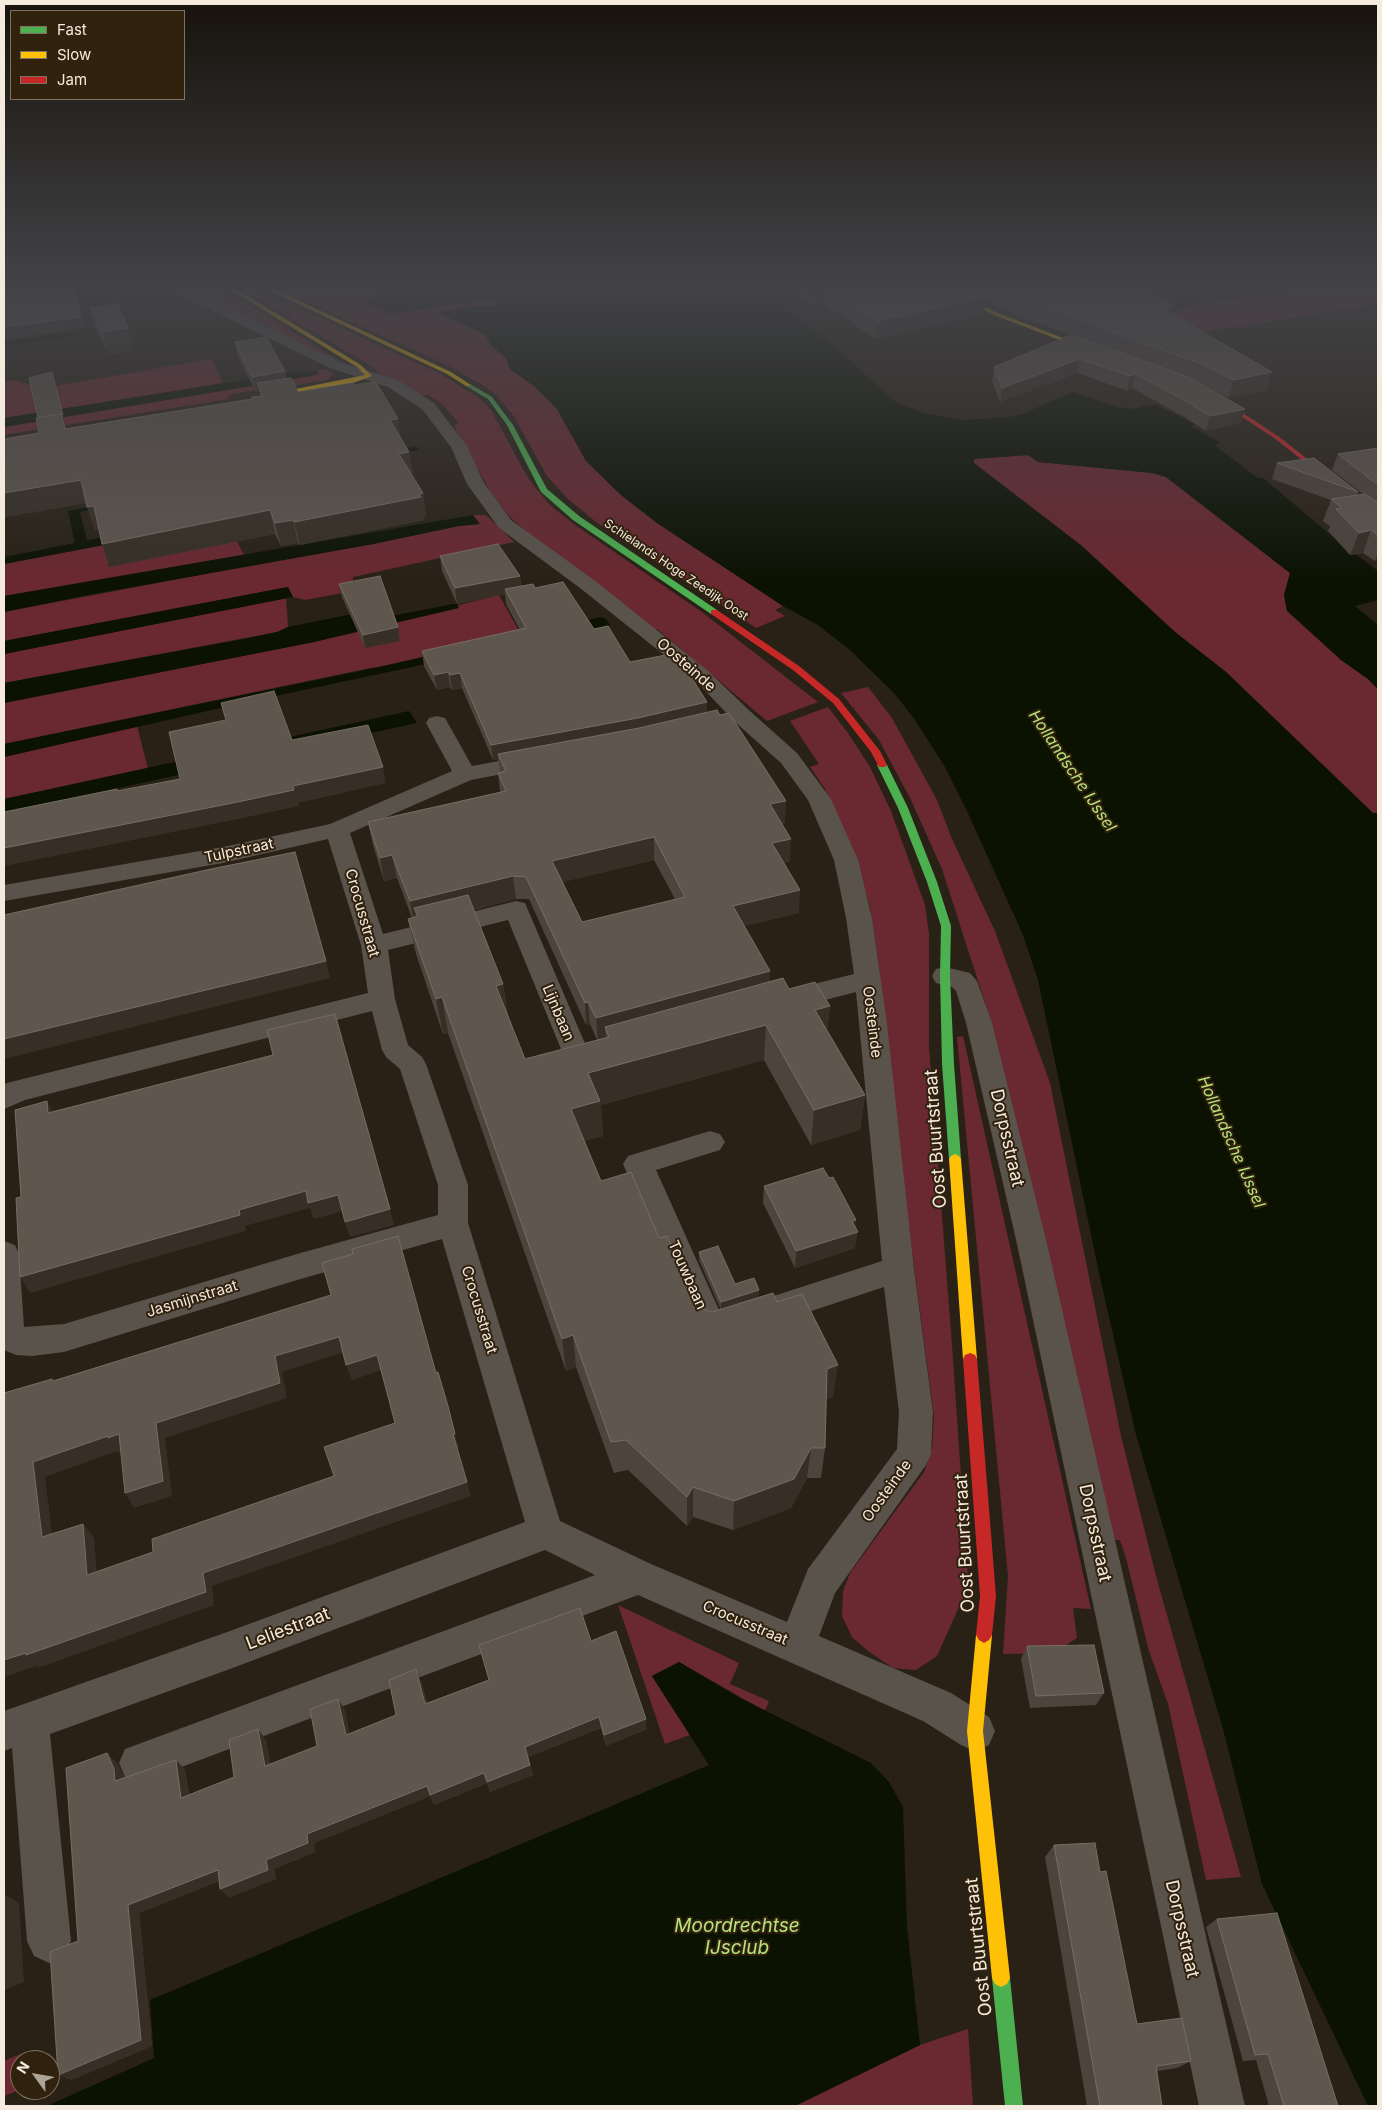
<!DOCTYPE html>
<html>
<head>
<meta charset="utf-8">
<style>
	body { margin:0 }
	#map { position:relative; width:1382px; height:2110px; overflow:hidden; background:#292116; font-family:Inter,sans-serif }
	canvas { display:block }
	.frame { position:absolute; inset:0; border:5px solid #f4eade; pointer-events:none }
	.legend { position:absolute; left:10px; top:10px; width:175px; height:90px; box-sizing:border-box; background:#31220e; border:1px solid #7f7261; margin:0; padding:6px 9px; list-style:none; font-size:15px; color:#f4eade }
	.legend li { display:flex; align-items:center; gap:10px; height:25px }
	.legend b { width:25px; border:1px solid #7f7261 }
	.north { position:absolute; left:10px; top:2050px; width:50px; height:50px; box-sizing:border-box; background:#31220e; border:1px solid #7f7261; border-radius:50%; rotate:302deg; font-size:14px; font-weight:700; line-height:20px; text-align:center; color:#f4eade }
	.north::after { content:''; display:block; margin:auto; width:18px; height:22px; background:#ada498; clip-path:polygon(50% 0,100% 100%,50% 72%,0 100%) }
</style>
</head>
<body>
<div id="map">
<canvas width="1382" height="2110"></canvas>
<div class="frame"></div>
<ul class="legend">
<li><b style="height:6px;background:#4caf50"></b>Fast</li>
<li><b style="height:6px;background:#ffc107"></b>Slow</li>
<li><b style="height:6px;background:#c62828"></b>Jam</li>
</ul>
<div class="north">N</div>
</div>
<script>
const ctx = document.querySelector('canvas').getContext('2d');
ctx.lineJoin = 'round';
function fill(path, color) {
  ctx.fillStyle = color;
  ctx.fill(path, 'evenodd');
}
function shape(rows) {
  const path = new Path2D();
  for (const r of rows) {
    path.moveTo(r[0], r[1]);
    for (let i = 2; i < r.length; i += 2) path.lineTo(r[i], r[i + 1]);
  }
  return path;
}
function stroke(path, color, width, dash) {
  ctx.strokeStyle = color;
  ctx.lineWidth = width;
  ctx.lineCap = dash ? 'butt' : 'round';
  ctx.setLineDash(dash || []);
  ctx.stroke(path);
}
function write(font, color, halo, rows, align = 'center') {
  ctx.font = font + ' Inter,sans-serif';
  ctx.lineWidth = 4;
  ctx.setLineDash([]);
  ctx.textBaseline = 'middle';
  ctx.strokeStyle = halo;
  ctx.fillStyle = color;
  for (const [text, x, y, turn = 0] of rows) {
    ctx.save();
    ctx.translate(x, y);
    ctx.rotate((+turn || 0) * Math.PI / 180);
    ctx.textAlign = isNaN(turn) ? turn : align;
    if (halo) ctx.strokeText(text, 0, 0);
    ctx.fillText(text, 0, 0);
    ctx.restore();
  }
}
fill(shape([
	[187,289,223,289,341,362,339,362],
	[242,289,256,289,326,321,439,373,478,397,491,410,524,471,534,486,550,505,575,525,702,612,818,702,767,721,657,629,654,630,527,533,507,514,491,493,454,426,458,422,441,403,428,395,420,395,394,380,377,373,376,369],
	[279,289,382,290,378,297,368,299,370,301,365,303,470,302,481,298,496,299,498,303,495,306,474,306,438,313,485,334,491,345,506,358,510,369,535,387,557,409,586,461,621,495,657,523,783,606,775,610,785,616,756,628,596,522,568,499,547,476,513,415,495,394,481,384,445,364],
	[1294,289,1378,289,1378,304,1199,333,1169,313,1198,305],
	[212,359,223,384,4,418,4,382,13,380,42,388],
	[325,369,334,374,327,380,266,390,265,388,228,395,229,399,4,435,4,427,311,376,319,372,317,371],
	[1029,455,1038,462,1152,473,1166,477,1290,573,1284,595,1341,660,1368,679,1378,689,1378,813,1373,813,1226,672,1175,632,1082,546,974,463,974,459],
	[473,515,486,515,514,542,353,577,353,591,305,600,293,597,288,587,4,641,4,612,459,526,479,524],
	[235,538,244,555,4,596,4,564,130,540],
	[499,595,524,640,379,674,375,667,4,744,4,703,314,642],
	[286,598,288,627,277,632,4,683,4,654],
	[868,687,892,718,937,800,952,839,995,931,1050,1083,1121,1436,1156,1576,1241,1877,1206,1880,1168,1704,1149,1651,1126,1558,1120,1540,1107,1540,988,1012,942,869,910,798,879,740,841,693],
	[828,707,848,733,870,767,891,811,925,905,929,934,929,1047,952,1345,968,1579,963,1598,937,1656,916,1670,893,1668,868,1651,852,1637,842,1616,843,1591,850,1573,924,1472,932,1448,934,1416,896,1132,878,959,870,907,854,854,840,820,825,789,810,767,819,764,790,721],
	[137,726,148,769,4,799,4,757],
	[963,1036,1091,1609,1073,1608,1077,1638,1066,1645,1061,1653,1003,1654,1008,1576,957,1037],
	[618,1605,739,1663,730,1684,769,1701,765,1711,679,1662,652,1676,690,1735,665,1744],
	[968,2029,973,2106,795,2106,920,2045],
	[25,2052,25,2060,20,2060,20,2090,4,2096,4,2061]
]), '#6a2830');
fill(shape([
	[382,289,763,289,844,355,894,401,923,413,963,420,1010,417,1023,414,1072,392,1118,407,1133,409,1144,406,1156,405,1195,424,1191,426,1221,443,1214,445,1258,478,1263,478,1327,532,1378,571,1378,600,1355,606,1378,625,1378,689,1368,679,1341,660,1287,611,1284,595,1290,573,1166,477,1152,473,1038,462,1028,455,974,459,974,463,1082,546,1175,632,1226,672,1373,813,1378,813,1378,2106,1368,2106,1262,1884,1223,1729,1136,1435,1099,1273,1038,980,1023,935,967,811,945,767,915,720,895,694,851,651,818,625,783,606,657,523,621,495,586,461,557,409,535,387,510,369,506,358,491,345,485,334,437,312,474,306,495,306,498,301,481,298,470,302,390,314,364,303,369,301,367,300,378,297],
	[72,332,74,336,4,346,4,342],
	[317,371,319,374,311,376,4,427,4,418,293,372],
	[416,446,420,450,80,512,87,540,128,533,130,540,4,564,4,557,75,543,68,511],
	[473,515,480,524,459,526,374,544,88,595,4,612,4,596],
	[288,587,293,597,4,654,4,641],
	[453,604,457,604,459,608,314,642,4,703,4,683,244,639,277,632,288,627,357,613,376,619],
	[600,617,606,619,610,625,252,701,4,757,4,744,365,670],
	[409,711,417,723,4,813,4,799],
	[679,1662,740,1698,871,1763,889,1782,903,1807,907,1927,920,2045,795,2106,47,2106,154,2058,150,2000,709,1765,652,1676]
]), '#0b1202');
fill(shape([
	[172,289,190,289,340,362,400,381,434,403,467,446,484,483,511,520,594,580,707,670,751,712,797,753,831,799,858,860,872,918,887,1024,914,1269,933,1412,931,1454,926,1465,835,1593,819,1636,951,1693,989,1717,995,1731,989,1745,975,1751,961,1745,923,1721,638,1595,139,1783,125,1777,119,1763,125,1749,595,1575,545,1550,230,1669,50,1734,71,1941,64,1956,49,1963,34,1956,27,1941,12,1748,4,1751,4,1711,230,1631,525,1522,442,1239,297,1280,64,1352,32,1356,16,1355,4,1350,4,1241,15,1245,19,1254,24,1327,64,1324,297,1254,438,1215,438,1185,400,1069,386,1057,382,1050,372,1011,25,1100,4,1109,4,1085,7,1083,368,993,361,945,328,839,223,863,4,901,4,885,223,847,330,824,452,771,426,723,429,718,437,716,445,718,472,766,536,754,544,756,547,761,544,766,471,780,350,833,383,934,516,901,525,903,586,1046,600,1043,610,1046,614,1053,610,1060,600,1063,578,1069,568,1066,508,920,388,950,395,999,408,1045,422,1057,426,1064,468,1185,468,1223,560,1521,651,1564,787,1622,808,1569,897,1449,899,1412,884,1287,769,1325,758,1321,753,1311,758,1301,882,1261,856,992,783,1011,774,1008,770,1001,774,994,854,974,846,918,834,860,808,800,781,763,735,722,693,678,580,588,499,528,467,484,451,447,422,409,388,387,330,368,174,292,172,289],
	[945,967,970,973,977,981,992,1023,1047,1244,1245,2106,1199,2106,1017,1244,966,1023,956,991,952,987,936,983,932,976,936,969,945,967],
	[710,1131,720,1134,725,1142,720,1150,656,1170,720,1312,726,1310,737,1314,742,1324,737,1334,711,1343,700,1339,623,1164,628,1156,710,1131]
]), '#59534b');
fill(shape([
	[466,384,470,384,492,397,513,425,547,489,579,516,717,610,717,614,711,614,573,520,541,492,507,425,488,399,466,386,466,384],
	[882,762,887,765,908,808,937,882,951,926,950,976,954,1064,961,1159,959,1162,955,1164,951,1162,949,1159,942,1064,940,976,941,926,927,882,898,808,877,765,882,762],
	[1001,1969,1007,1972,1010,1978,1023,2106,1005,2106,992,1978,995,1972,1001,1969]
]), '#4caf50');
fill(shape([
	[229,289,236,289,361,365,372,376,353,383,269,397,268,396,271,394,365,375,357,367,229,289],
	[266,289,274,289,451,372,471,385,466,386,447,374,266,289],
	[940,289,948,289,998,313,1099,352,1094,353,994,315,940,289],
	[955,1154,959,1156,961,1159,977,1359,975,1363,970,1365,965,1363,963,1359,949,1159,951,1156,955,1154],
	[984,1627,989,1630,992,1635,983,1731,1010,1978,1007,1984,1001,1987,995,1984,992,1978,967,1731,976,1635,979,1630,984,1627]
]), '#ffc107');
fill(shape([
	[1208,397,1212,397,1240,411,1278,436,1378,514,1378,519,1274,438,1236,413,1208,399,1208,397],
	[711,610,717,610,799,666,839,699,880,751,887,765,885,767,879,767,871,752,833,703,793,670,711,614,711,610],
	[970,1353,975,1355,977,1359,996,1596,992,1635,989,1640,984,1643,979,1640,976,1635,980,1596,963,1359,965,1355,970,1353]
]), '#c62828');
fill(shape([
	[786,289,1147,289,1173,314,1267,390,1228,398,1194,381,1245,409,1240,423,1206,431,1183,416,1132,388,1127,391,1078,373,1000,402,992,381,994,367,1086,340,1019,316,986,301,984,314,876,339,823,303,815,305],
	[90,308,134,350,109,354,96,330],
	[235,342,285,371,286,378,298,392,354,385,401,438,409,452,413,474,411,474,423,493,426,516,424,517,424,520,300,545,298,543,281,546,275,534,109,567,102,544,99,529,95,530,86,503,4,517,4,439,39,433,38,418,55,380,66,429,252,399,260,396,259,391,256,392,238,357],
	[1378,448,1378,561,1375,561,1363,553,1350,555,1328,531,1330,526,1323,521,1331,500,1272,479,1277,463,1358,492,1357,495,1363,494,1332,470,1338,454],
	[440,556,520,576,521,586,535,588,594,629,630,662,707,702,707,712,785,823,782,824,790,861,784,863,799,913,744,926,770,981,830,1006,827,1031,865,1095,860,1130,811,1145,764,1060,601,1105,603,1136,584,1141,601,1181,659,1238,700,1308,712,1312,721,1310,699,1260,699,1252,735,1284,759,1298,777,1302,833,1397,826,1399,825,1448,821,1478,807,1478,791,1508,733,1530,693,1517,687,1526,628,1470,614,1473,576,1367,566,1371,448,1033,443,1034,416,954,408,919,412,918,397,878,384,881,373,845,368,822,500,792,498,773,500,772,498,759,493,760,462,688,452,690,450,687,437,690,424,666,422,651,520,630,506,604,505,594,457,604,442,571],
	[654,860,675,899,582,922,562,882],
	[516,899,529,899,586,1025,590,1024,597,1040,525,1059,508,1016,503,984,473,910],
	[339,584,398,627,400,641,365,648,342,597],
	[764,1186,855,1227,855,1248,795,1268,763,1203],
	[591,1641,647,1729,606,1746,601,1728,528,1757,533,1775,490,1792,487,1783,434,1805,430,1796,314,1843,315,1852,274,1869,276,1879,229,1897,220,1889,219,1881,139,1913,152,2046,71,2080,78,1941,117,1763,124,1778,176,1760,185,1770,189,1795,234,1777,266,1740,270,1764,317,1746,345,1710,349,1734,396,1715,421,1681,427,1703],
	[1027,1646,1104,1693,1096,1705,1030,1708,1021,1659],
	[1054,1845,1100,1872,1137,2024,1191,2061,1177,2068,1157,2071,1162,2106,1087,2106,1045,1857],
	[1217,1919,1338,2106,1269,2106,1256,2060,1243,2061,1206,1927]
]), '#4d443d');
fill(shape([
	[75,289,76,289,84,328,4,340,4,327],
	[816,289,824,289,823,303,815,305],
	[986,297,984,314,876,339,878,321],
	[1175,306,1170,323,1161,308],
	[128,328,134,350,109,354,102,332],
	[1080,359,1078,373,1000,402,1002,388],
	[285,371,288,387,257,383,259,391,256,392,252,377],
	[52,372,65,423,64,423,72,451,64,423],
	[1272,372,1267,390,1228,398,1233,380],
	[1135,374,1132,388,1127,391,1130,376],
	[1245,409,1240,423,1206,431,1210,416],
	[398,419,401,441,390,420],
	[409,452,413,474,402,476,399,454],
	[81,480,88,503,4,517,4,493],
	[423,493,426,516,424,517,424,520,300,545,294,522],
	[94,506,101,529,95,530,87,507],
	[270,510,275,534,109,567,102,544],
	[293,520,298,543,281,546,275,523],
	[1371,530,1363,553,1350,555,1359,533],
	[1378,552,1378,561,1375,561],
	[520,576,521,591,505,589,505,594,457,604,455,588],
	[398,627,400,641,365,648,363,635],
	[448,672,450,687,437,690,434,675],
	[460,673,462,688,452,690,450,675],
	[707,702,707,717,498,754,498,759,493,760,491,745],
	[383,767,386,783,298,803,299,806,238,819,4,866,4,848],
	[786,801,785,823,768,827,770,804],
	[654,837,654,860,554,884,552,861],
	[791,839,790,861,771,866,772,843],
	[392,855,397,878,384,881,380,858],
	[513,876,516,899,419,923,418,916,414,908,418,924,414,924,410,901],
	[800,890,799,913,732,929,733,906],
	[326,961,330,978,4,1059,4,1039],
	[770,971,769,994,605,1027,606,1039,598,1041,596,1018],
	[503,984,508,1019,496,986],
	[442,997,448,1033,443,1034,436,999],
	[588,1002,590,1024,586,1025,585,1003],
	[830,1006,826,1042,815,1010],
	[766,1025,764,1060,601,1105,603,1136,575,1144,571,1109,588,1073],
	[865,1095,860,1130,811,1145,814,1110],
	[47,1101,56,1118,48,1113],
	[306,1191,338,1195,343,1211,314,1219,310,1208,245,1226,246,1231,30,1293,20,1277,239,1210],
	[390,1209,394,1225,350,1237,345,1222],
	[856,1220,854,1233,858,1232,855,1248,795,1268,796,1251],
	[759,1290,759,1298,721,1310,721,1302],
	[573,1335,576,1367,566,1371,562,1339],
	[339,1337,344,1352,282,1372,287,1398,165,1438,172,1496,134,1508,125,1493,156,1423,275,1356],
	[377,1355,382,1370,352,1380,346,1365],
	[838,1365,833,1397,822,1400,827,1369],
	[119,1434,128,1449,117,1453,117,1451,45,1477,54,1550,42,1537,33,1462,108,1436],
	[453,1434,455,1434,459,1448,457,1449],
	[811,1448,807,1478,791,1508,733,1530,734,1501],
	[467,1482,471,1496,212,1586,214,1605,38,1668,36,1666,4,1677,4,1660,203,1573],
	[693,1487,693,1517,687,1526,687,1497],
	[83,1524,94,1538,98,1589,87,1575],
	[416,1669,421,1681,429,1715,425,1704],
	[338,1699,345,1710,352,1745,346,1735],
	[599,1717,601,1728,528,1757,533,1775,490,1792,487,1783,434,1805,430,1796,314,1843,315,1852,274,1869,276,1879,229,1897,220,1889,307,1834],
	[646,1719,647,1729,606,1746,604,1735],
	[258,1729,266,1740,273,1776,265,1766],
	[107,1753,117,1763,125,1779,115,1781],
	[176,1760,185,1770,190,1807,181,1798],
	[218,1870,227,1878,139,1913,152,2046,71,2080,58,2075,128,1905],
	[4,1894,19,1903,24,1982,4,1990]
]), '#372f26');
const building = shape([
	[4,289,75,289,81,317,4,327,4,289],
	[830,289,968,289,986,297,878,321,830,289],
	[1001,289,1147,289,1175,306,1161,308,1272,372,1233,380,1202,364,1090,324,1091,323,1022,298,1001,289],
	[118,304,128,328,102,332,90,308,118,304],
	[1071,335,1188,377,1245,409,1210,416,1186,401,1135,374,1130,376,1080,359,1002,388,994,367,1071,335],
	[266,337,285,371,252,377,235,342,266,337],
	[52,372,63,415,62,415,61,414,38,418,29,378,52,372],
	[291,378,298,392,353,383,354,385,376,382,398,419,390,420,409,452,399,454,423,493,419,494,421,497,294,522,293,520,275,523,270,510,102,544,94,506,87,507,81,480,4,493,4,439,39,433,36,418,61,414,65,429,252,399,252,397,263,396,257,383,291,378],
	[1378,448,1378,485,1338,454,1378,448],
	[1314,458,1358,492,1277,463,1314,458],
	[1365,494,1378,503,1378,535,1371,530,1359,533,1336,509,1342,508,1331,499,1365,494],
	[498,544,520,576,455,588,440,556,498,544],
	[380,576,398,627,363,635,339,584,380,576],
	[563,582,594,629,608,626,630,662,676,653,707,702,638,718,491,745,460,673,450,675,448,672,434,675,422,651,526,628,505,589,533,584,535,588,563,582],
	[274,691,292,740,368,725,383,767,293,786,294,790,233,803,4,848,4,812,117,789,117,791,180,779,169,732,226,720,221,703,274,691],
	[717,710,720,715,729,713,786,801,770,804,791,839,772,843,800,890,733,906,770,971,596,1018,588,1002,585,1003,526,877,513,876,410,901,392,855,380,858,368,822,506,791,498,773,506,771,498,754,639,728,717,710],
	[654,837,685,897,582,922,552,861,654,837],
	[295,852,326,961,4,1039,4,915,211,869,295,852],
	[468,895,503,984,496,986,525,1059,609,1037,605,1027,783,978,789,989,815,982,830,1006,815,1010,865,1095,814,1110,766,1025,588,1073,600,1101,571,1109,601,1181,631,1172,659,1238,667,1236,700,1308,712,1312,773,1293,777,1302,802,1294,838,1365,827,1369,825,1448,811,1448,794,1479,734,1501,693,1487,687,1497,626,1440,611,1442,573,1335,562,1339,442,997,436,999,408,919,418,916,414,908,468,895],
	[335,1014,390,1209,345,1222,338,1195,308,1203,306,1191,239,1210,240,1215,20,1277,16,1198,21,1197,15,1110,47,1101,48,1113,273,1055,267,1030,335,1014],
	[823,1168,829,1178,833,1177,856,1220,852,1221,858,1232,796,1251,764,1186,823,1168],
	[398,1236,436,1373,438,1372,448,1406,455,1434,453,1434,467,1482,203,1573,206,1592,26,1655,26,1653,4,1660,4,1393,52,1379,53,1381,331,1295,322,1263,353,1254,352,1249,398,1236],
	[339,1337,346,1365,377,1355,395,1423,324,1447,334,1476,152,1539,153,1552,87,1575,83,1524,42,1537,33,1462,108,1436,108,1438,119,1434,125,1493,163,1481,156,1423,280,1383,275,1356,339,1337],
	[718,1246,735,1284,754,1278,759,1290,721,1302,699,1252,718,1246],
	[580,1608,591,1641,616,1631,646,1719,604,1735,599,1717,525,1747,530,1765,487,1782,484,1773,430,1795,427,1786,307,1834,308,1843,266,1860,268,1870,220,1889,218,1870,128,1905,141,2040,58,2075,50,1952,78,1941,66,1768,107,1753,114,1769,115,1781,176,1760,181,1798,234,1777,229,1740,258,1729,265,1766,317,1746,310,1709,338,1699,346,1735,396,1715,389,1680,416,1669,425,1704,489,1680,479,1645,580,1608],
	[1094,1645,1104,1693,1036,1696,1027,1646,1094,1645],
	[1095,1843,1100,1872,1106,1871,1137,2024,1182,2018,1191,2061,1156,2066,1162,2106,1100,2106,1054,1845,1095,1843],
	[1277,1913,1338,2106,1284,2106,1268,2054,1255,2055,1217,1919,1277,1913]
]);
fill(building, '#5f564e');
stroke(building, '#766d65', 1);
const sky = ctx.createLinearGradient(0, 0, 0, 584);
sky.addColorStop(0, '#17120c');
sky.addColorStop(0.49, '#434347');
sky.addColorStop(1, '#43434700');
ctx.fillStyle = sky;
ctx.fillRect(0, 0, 1382, 584);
write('12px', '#f4eade', '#31220e', [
	["Schielands Hoge Zeedijk Oost",676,570,34]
]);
write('15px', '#f4eade', '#31220e', [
	["Oosteinde",686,665,41],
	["Tulpstraat",239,851,-12],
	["Crocusstraat",362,913,74],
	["Lijnbaan",558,1013,67],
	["Oosteinde",872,1022,83],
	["Touwbaan",687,1275,66],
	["Jasmijnstraat",192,1299,-17],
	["Crocusstraat",479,1310,73],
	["Oosteinde",887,1491,-54],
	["Crocusstraat",745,1623,23]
]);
write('italic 16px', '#b5e47b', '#31220e', [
	["Hollandsche IJssel",1072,771,56],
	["Hollandsche IJssel",1231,1142,66]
]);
write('18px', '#f4eade', '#31220e', [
	["Dorpsstraat",1007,1138,77],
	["Oost Buurtstraat",936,1139,-94],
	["Dorpsstraat",1095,1533,78],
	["Oost Buurtstraat",965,1543,-93],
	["Leliestraat",288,1629,-21],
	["Dorpsstraat",1182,1929,77],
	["Oost Buurtstraat",979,1947,-96]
]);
write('italic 19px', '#b5e47b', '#31220e', [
	["Moordrechtse",737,1926],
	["IJsclub",737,1948]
]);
</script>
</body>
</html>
